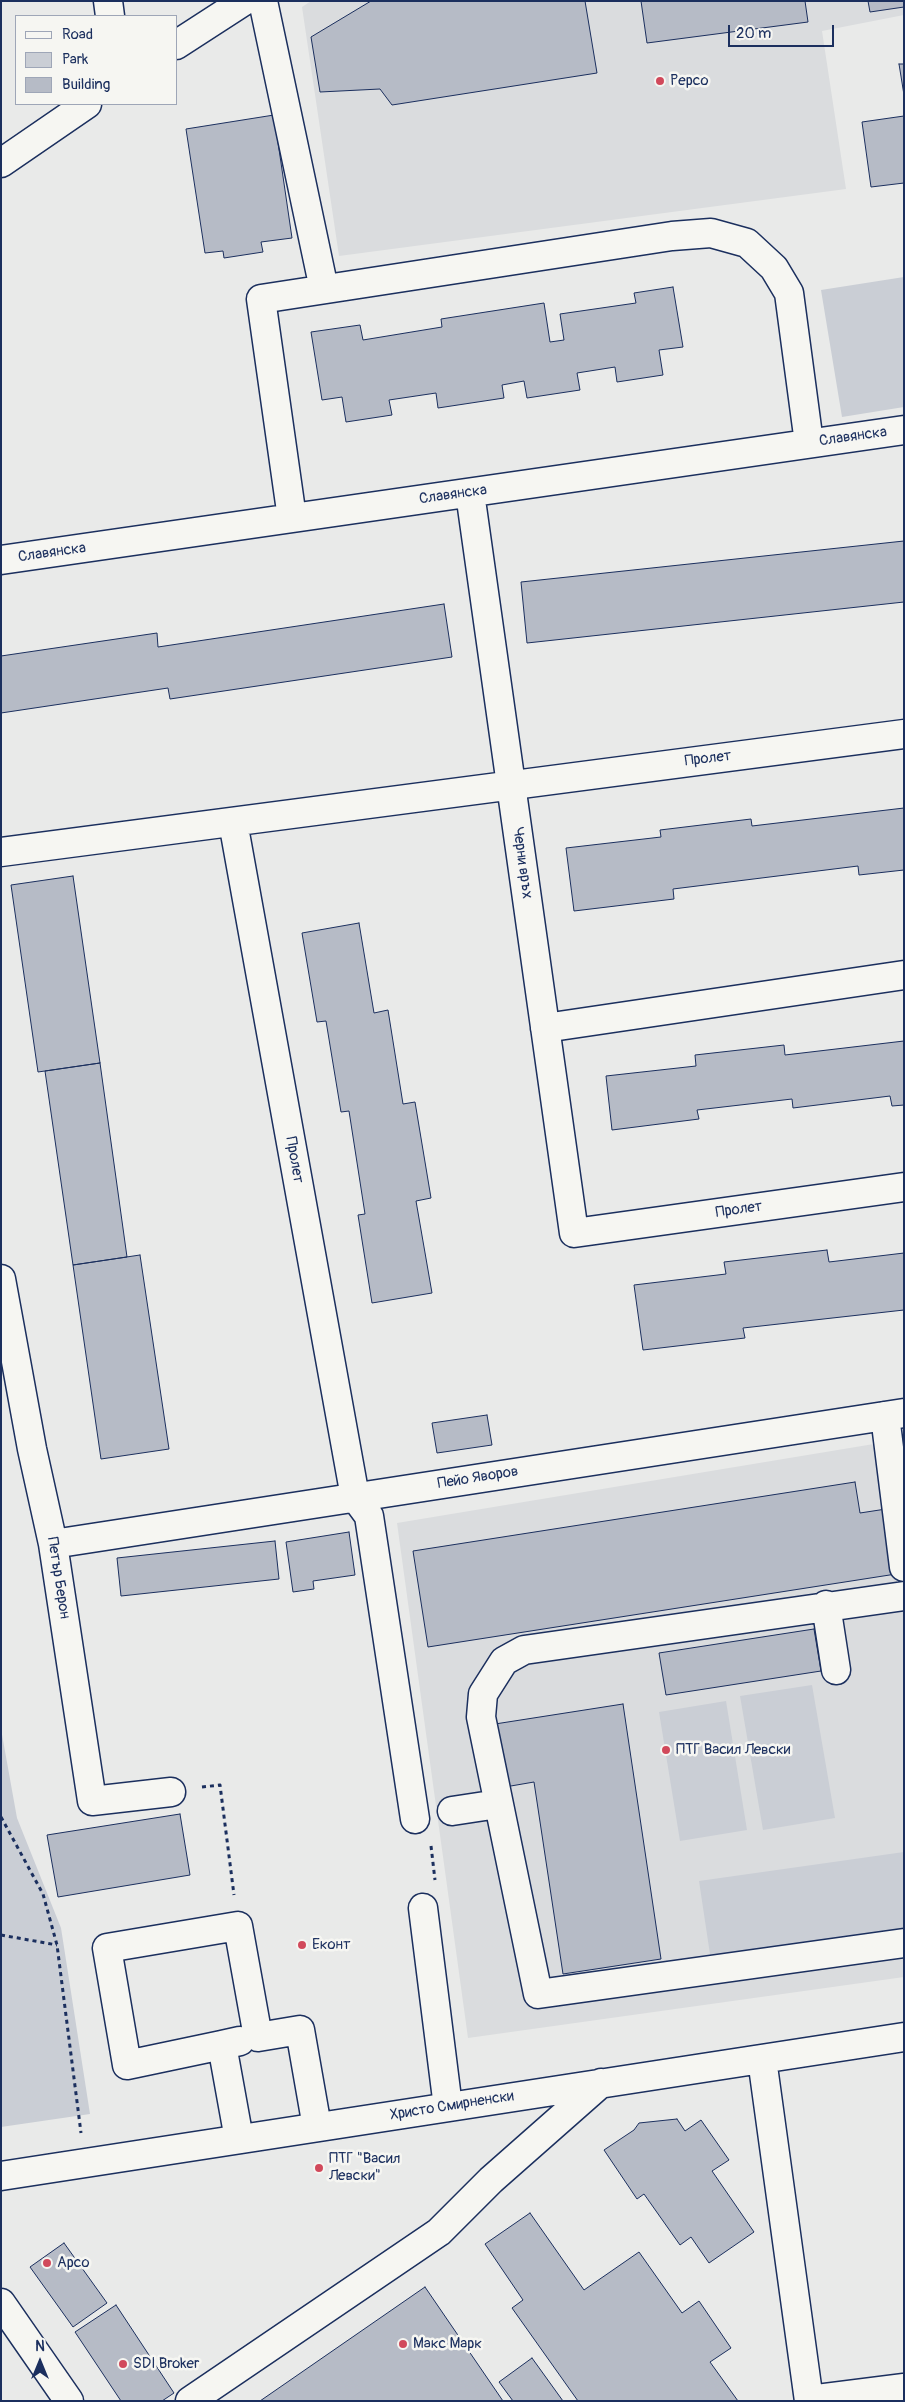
<!DOCTYPE html>
<html>
<head>
<meta charset="utf-8">
<style>
	body { margin:0 }
	#map { position:relative; width:905px; height:2402px; overflow:hidden; background:#e9eae9; font-family:Pangolin,sans-serif }
	canvas { display:block }
	.frame { position:absolute; inset:0; border:2px solid #1b2f5e; pointer-events:none }
	.legend { position:absolute; left:15px; top:15px; width:162px; height:90px; box-sizing:border-box; background:#f6f6f2; border:1px solid #9ea6b7; margin:0; padding:6px 9px; list-style:none; font-size:15px; color:#1b2f5e }
	.legend li { display:flex; align-items:center; gap:10px; height:25px }
	.legend b { width:25px; border:1px solid #9ea6b7 }
	.north { position:absolute; left:15px; top:2337px; width:50px; height:50px; -webkit-text-stroke:4px #f6f6f2; paint-order:stroke; rotate:0deg; font-size:14px; font-weight:700; line-height:20px; text-align:center; color:#1b2f5e }
	.north::after { content:''; display:block; margin:auto; width:18px; height:22px; background:#1b2f5e; clip-path:polygon(50% 0,100% 100%,50% 72%,0 100%) }
	.scale { position:absolute; left:728px; top:25px; width:106px; height:22px; box-sizing:border-box; border:2px solid #1b2f5e; border-top:0; padding-left:6px; font-size:15px; line-height:18px; white-space:nowrap; color:#1b2f5e; -webkit-text-stroke:4px #f6f6f2; paint-order:stroke }
</style>
</head>
<body>
<div id="map">
<canvas width="905" height="2402"></canvas>
<div class="frame"></div>
<ul class="legend">
<li><b style="height:6px;background:#f6f6f2"></b>Road</li>
<li><b style="height:14px;background:#caced5"></b>Park</li>
<li><b style="height:14px;background:#b6bbc6"></b>Building</li>
</ul>
<div class="north">N</div>
<div class="scale">20 m</div>
</div>
<script>
const ctx = document.querySelector('canvas').getContext('2d');
ctx.lineJoin = 'round';
function fill(path, color) {
  ctx.fillStyle = color;
  ctx.fill(path, 'evenodd');
}
function shape(rows) {
  const path = new Path2D();
  for (const r of rows) {
    path.moveTo(r[0], r[1]);
    for (let i = 2; i < r.length; i += 2) path.lineTo(r[i], r[i + 1]);
  }
  return path;
}
function stroke(path, color, width, dash) {
  ctx.strokeStyle = color;
  ctx.lineWidth = width;
  ctx.lineCap = dash ? 'butt' : 'round';
  ctx.setLineDash(dash || []);
  ctx.stroke(path);
}
function write(font, color, halo, rows, align = 'center') {
  ctx.font = font + ' Pangolin,sans-serif';
  ctx.lineWidth = 5;
  ctx.setLineDash([]);
  ctx.textBaseline = 'middle';
  ctx.strokeStyle = halo;
  ctx.fillStyle = color;
  for (const [text, x, y, turn = 0] of rows) {
    ctx.save();
    ctx.translate(x, y);
    ctx.rotate((+turn || 0) * Math.PI / 180);
    ctx.textAlign = isNaN(turn) ? turn : align;
    if (halo) ctx.strokeText(text, 0, 0);
    ctx.fillText(text, 0, 0);
    ctx.restore();
  }
}
fill(shape([
	[311,1,904,1,904,15,822,31,846,189,339,256,302,7],
	[904,1439,904,1977,468,2038,397,1523]
]), '#dadcde');
fill(shape([
	[904,277,904,407,842,417,821,290],
	[812,1685,835,1818,763,1830,740,1696],
	[726,1701,747,1830,680,1841,659,1712],
	[1,1729,17,1818,61,1928,90,2114,1,2127],
	[904,1852,904,1933,711,1961,699,1881]
]), '#caced5');
const building = shape([
	[371,1,585,1,597,73,392,105,380,89,320,92,311,37,371,1],
	[641,1,805,1,808,22,647,43,641,1],
	[868,1,904,1,904,7,870,12,868,1],
	[899,64,904,64,904,95,899,64],
	[274,115,292,238,261,242,263,252,224,258,223,251,205,253,186,129,274,115],
	[904,116,904,183,871,187,862,122,904,116],
	[673,287,683,347,659,350,663,375,617,382,615,367,577,373,580,390,527,398,524,381,502,385,504,398,438,408,436,393,389,400,392,415,346,422,342,397,322,400,311,332,360,325,363,340,442,327,441,319,544,303,550,342,564,340,560,314,636,303,634,293,673,287],
	[904,541,904,602,527,643,521,582,904,541],
	[444,604,452,657,170,699,168,688,1,713,1,656,157,633,158,647,444,604],
	[904,808,904,870,859,875,858,866,673,889,674,899,574,911,566,848,661,837,660,830,751,819,752,826,904,808],
	[73,876,100,1063,38,1072,11,885,73,876],
	[359,923,374,1013,388,1010,403,1104,415,1102,431,1198,416,1201,432,1293,372,1303,358,1215,365,1214,349,1111,341,1112,326,1021,317,1022,302,933,359,923],
	[904,1041,904,1105,892,1106,890,1096,793,1108,792,1099,697,1110,699,1119,612,1130,606,1076,696,1066,695,1055,784,1045,785,1055,904,1041],
	[100,1063,127,1257,73,1265,45,1071,100,1063],
	[827,1250,829,1262,904,1253,904,1310,743,1328,745,1338,643,1350,634,1285,726,1274,724,1262,827,1250],
	[140,1255,169,1449,101,1459,73,1265,140,1255],
	[487,1415,492,1445,437,1453,432,1423,487,1415],
	[855,1482,860,1513,886,1509,896,1574,428,1647,413,1551,855,1482],
	[349,1532,355,1575,313,1581,314,1589,293,1592,286,1542,349,1532],
	[275,1541,279,1579,121,1596,117,1558,275,1541],
	[814,1629,821,1671,666,1695,659,1653,814,1629],
	[623,1704,661,1959,563,1974,534,1782,505,1787,495,1724,623,1704],
	[180,1814,190,1875,58,1897,47,1835,180,1814],
	[677,2119,685,2131,701,2120,729,2160,712,2171,754,2232,709,2263,691,2237,680,2245,644,2194,637,2199,604,2150,634,2130,639,2123,677,2119],
	[530,2213,584,2290,639,2252,682,2313,699,2301,731,2348,710,2362,738,2401,578,2401,512,2308,523,2300,485,2244,530,2213],
	[64,2243,107,2303,73,2327,30,2267,64,2243],
	[425,2287,503,2401,260,2401,425,2287],
	[116,2305,174,2393,162,2401,121,2401,75,2332,116,2305],
	[532,2358,563,2401,513,2401,499,2382,532,2358]
]);
fill(building, '#b6bbc6');
stroke(building, '#1b2f5e', 1);
const minor = shape([
	[108,1,110,16],
	[263,1,324,289],
	[176,45,244,1],
	[1,163,87,104],
	[470,493,574,1233,904,1187],
	[292,518,261,299,672,236,711,233,747,243,774,268,789,293,809,443],
	[1,560,904,430],
	[233,822,355,1497,369,1516,415,1819],
	[1,852,904,734],
	[545,1028,904,975],
	[1,1279,32,1449,53,1544,92,1801,171,1792],
	[885,1416,904,1567],
	[53,1544,904,1413],
	[904,1596,524,1650,504,1661,483,1694,481,1717,538,1994,904,1943],
	[826,1605,836,1670],
	[452,1811,498,1804],
	[423,1908,448,2107],
	[222,2045,127,2065,107,1948,238,1926,258,2037,300,2030,317,2127],
	[762,2059,809,2401],
	[239,2139,222,2045,240,2041],
	[1,2176,904,2037],
	[1,2303,69,2401],
	[809,2400,904,2388],
	[190,2401,439,2232,491,2180,601,2083]
]);
stroke(minor, '#1b2f5e', 31);
stroke(shape([
	[202,1787,220,1785,234,1895],
	[1,1817,43,1894,57,1945,81,2133],
	[431,1846,435,1880],
	[1,1935,57,1945]
]), '#1b2f5e', 3, [4, 4]);
stroke(minor, '#f6f6f2', 28);
for (const [x, y, r, color] of [
	[660,81,5,"#d1495b"],
	[666,1750,5,"#d1495b"],
	[302,1945,5,"#d1495b"],
	[319,2168,5,"#d1495b"],
	[47,2263,5,"#d1495b"],
	[403,2344,5,"#d1495b"],
	[123,2364,5,"#d1495b"]
]) {
  const dot = new Path2D();
  dot.arc(x, y, r, 0, 2 * Math.PI);
  ctx.fillStyle = color;
  ctx.fill(dot);
  stroke(dot, '#f6f6f2', 2);
}
write('15px', '#1b2f5e', '#f6f6f2', [
	["Pepco",670,81],
	["ПТГ Васил Левски",676,1750],
	["Еконт",312,1945],
	["ПТГ \"Васил",329,2159],
	["Левски\"",329,2176],
	["Арсо",57,2263],
	["Макс Марк",413,2344],
	["SDI Broker",133,2364]
], 'left');
write('15px', '#1b2f5e', '#f6f6f2', [
	["Славянска",853,437,-8],
	["Славянска",453,495,-8],
	["Славянска",52,553,-8],
	["Пролет",708,759,-7],
	["Черни връх",522,863,82],
	["Пролет",294,1160,80],
	["Пролет",739,1210,-8],
	["Пейо Яворов",478,1478,-9],
	["Петър Берон",58,1578,81],
	["Христо Смирненски",452,2106,-9]
]);
</script>
</body>
</html>
